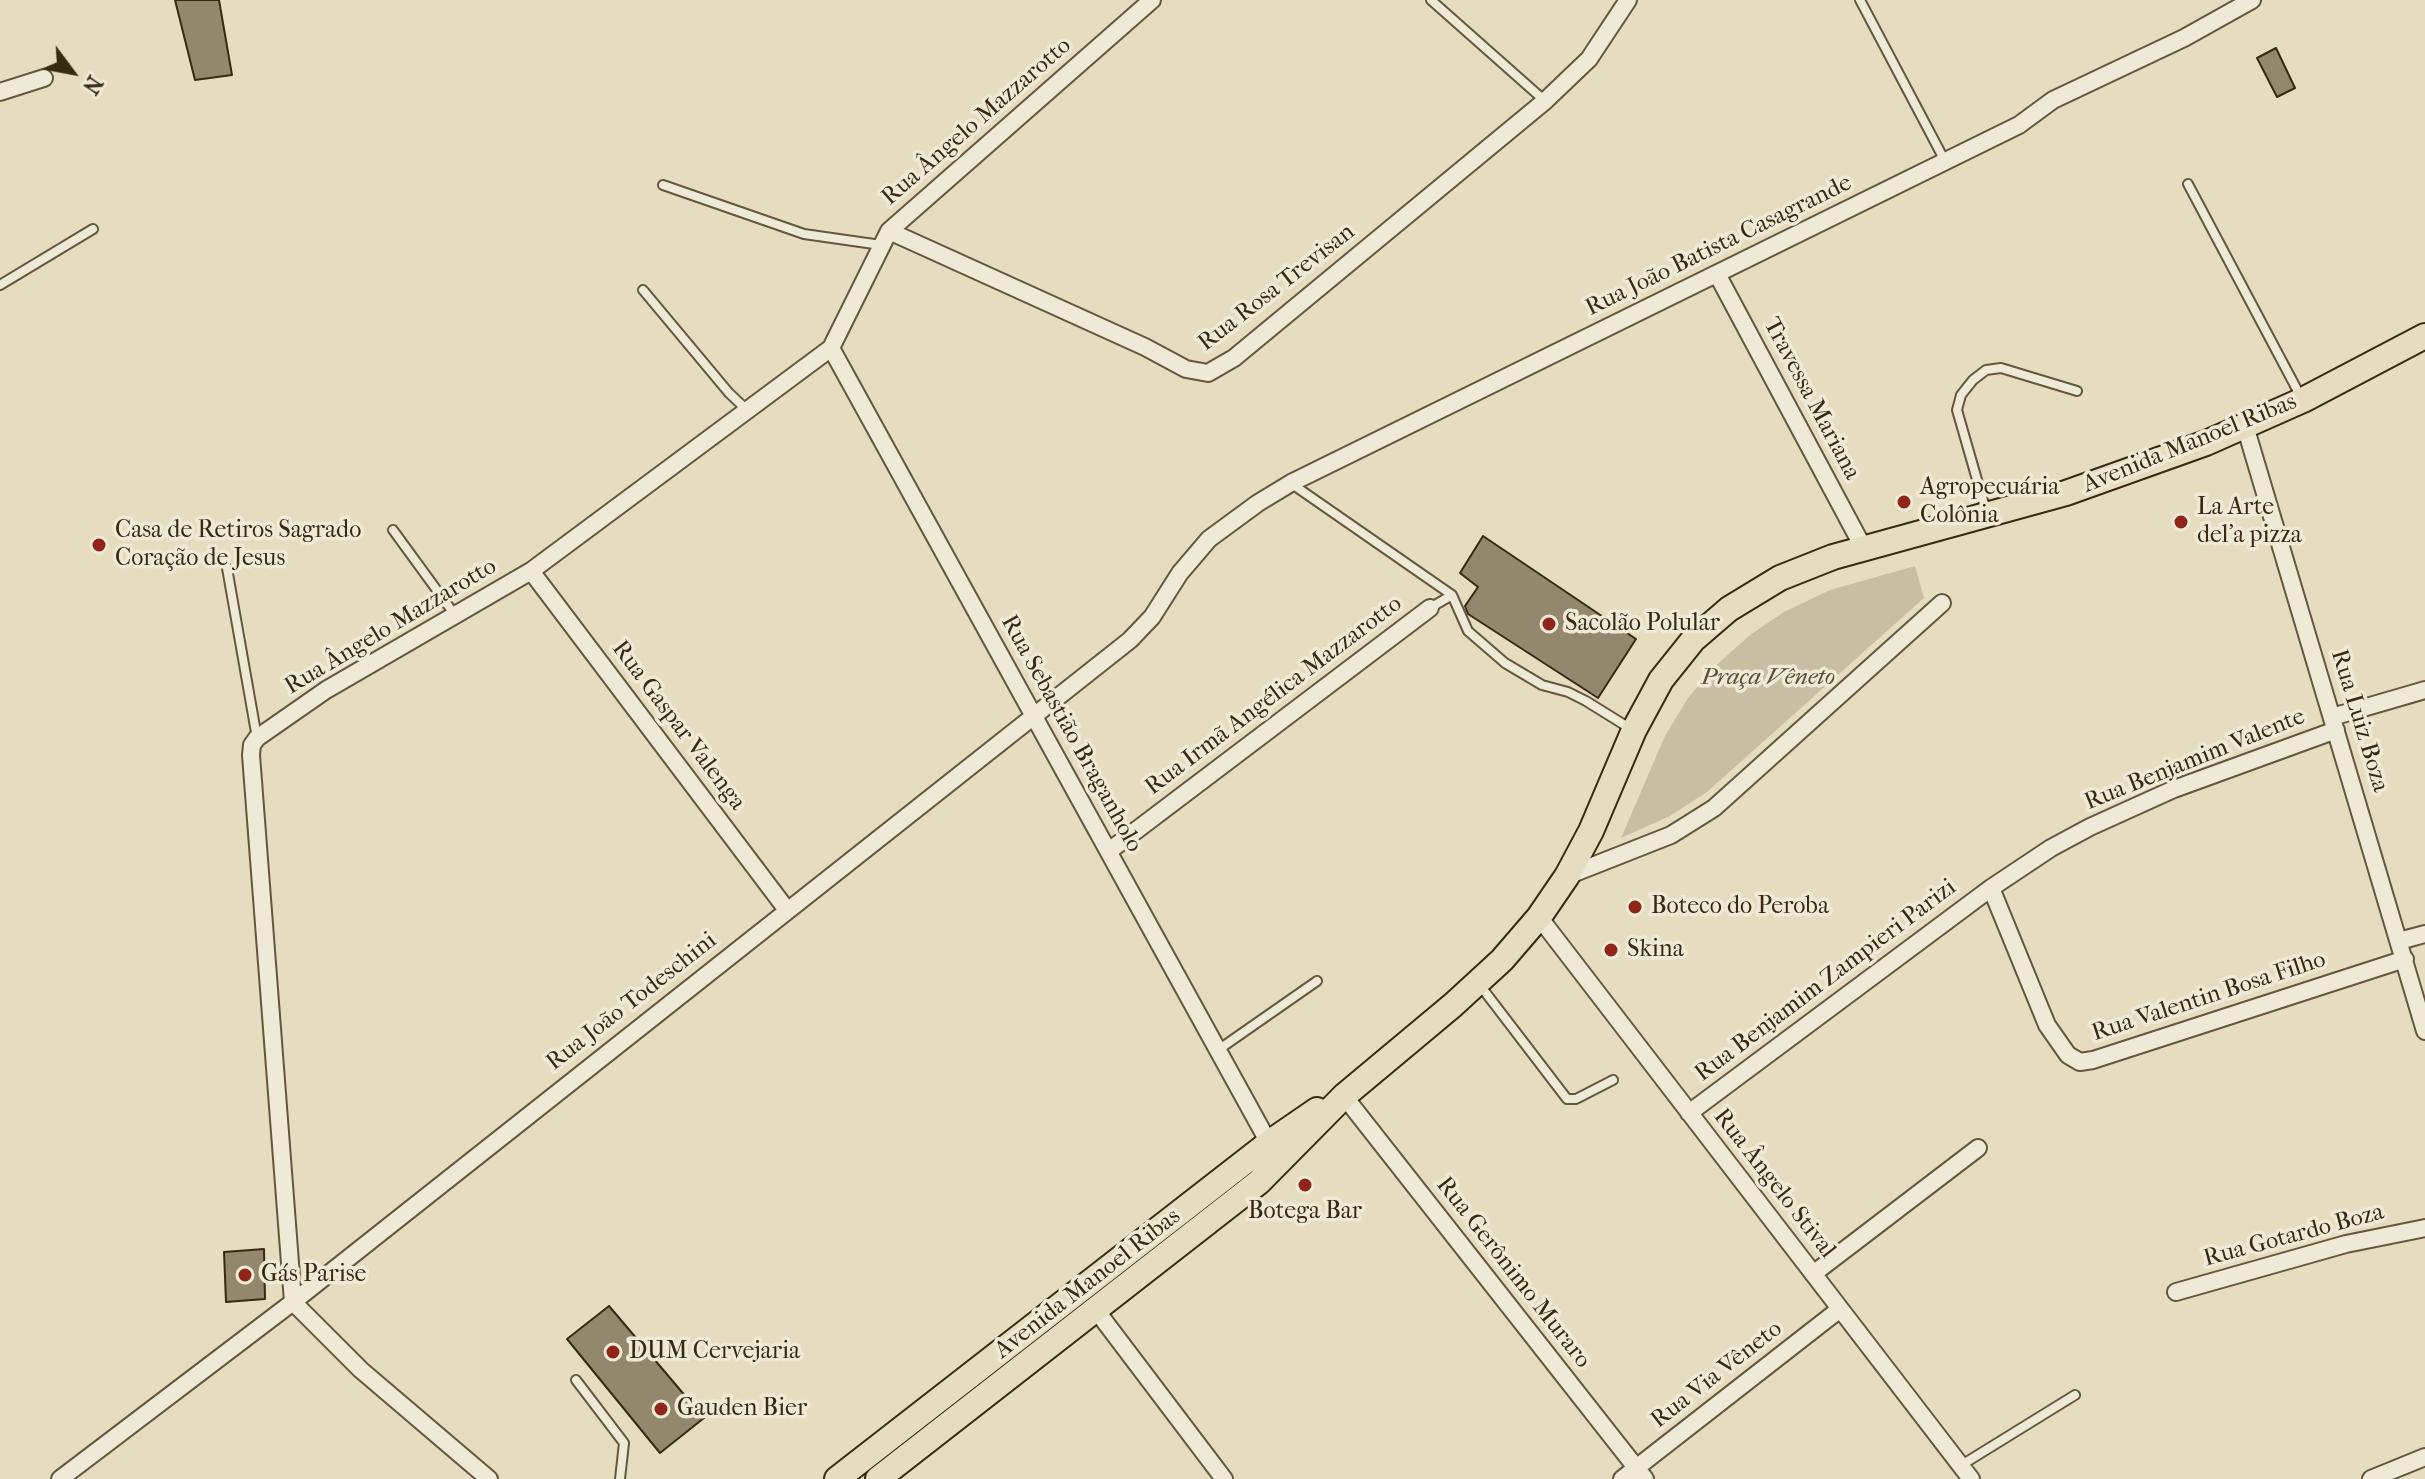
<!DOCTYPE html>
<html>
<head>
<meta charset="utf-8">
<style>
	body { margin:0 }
	#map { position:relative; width:2425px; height:1479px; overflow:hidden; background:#e6ddc1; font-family:"IM FELL French Canon",serif }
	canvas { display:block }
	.north { position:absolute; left:32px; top:32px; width:80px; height:80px; -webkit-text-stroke:6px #efe9d7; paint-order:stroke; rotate:122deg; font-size:22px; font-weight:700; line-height:32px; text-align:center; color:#3a2911 }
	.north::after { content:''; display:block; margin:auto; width:28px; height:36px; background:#3a2911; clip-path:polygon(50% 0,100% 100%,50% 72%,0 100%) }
</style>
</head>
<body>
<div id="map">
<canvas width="2425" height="1479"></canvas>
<div class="north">N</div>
</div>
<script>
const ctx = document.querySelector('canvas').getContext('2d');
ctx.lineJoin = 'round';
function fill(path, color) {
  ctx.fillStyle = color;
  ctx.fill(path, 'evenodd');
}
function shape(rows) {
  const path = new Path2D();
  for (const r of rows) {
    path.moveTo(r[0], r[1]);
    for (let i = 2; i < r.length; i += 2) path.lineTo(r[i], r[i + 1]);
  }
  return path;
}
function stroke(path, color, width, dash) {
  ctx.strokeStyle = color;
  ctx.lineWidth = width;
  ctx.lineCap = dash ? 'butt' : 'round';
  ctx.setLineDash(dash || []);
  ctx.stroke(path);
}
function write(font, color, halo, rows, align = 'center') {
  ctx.font = font + ' "IM FELL French Canon",serif';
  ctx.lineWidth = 7;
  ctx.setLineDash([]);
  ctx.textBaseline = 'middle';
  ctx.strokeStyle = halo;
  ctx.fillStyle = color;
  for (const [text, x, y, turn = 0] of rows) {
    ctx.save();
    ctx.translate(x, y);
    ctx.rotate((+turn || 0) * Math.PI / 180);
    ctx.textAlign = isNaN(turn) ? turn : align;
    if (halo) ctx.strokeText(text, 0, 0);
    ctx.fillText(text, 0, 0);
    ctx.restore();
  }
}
fill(shape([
	[1915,566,1924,598,1707,792,1670,816,1621,838,1665,736,1688,698,1712,669,1750,635,1784,612,1830,590]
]), '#c9bea3');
const building = shape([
	[175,0,219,0,232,75,195,80,175,0],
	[2276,48,2295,88,2277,97,2257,58,2276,48],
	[1483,536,1636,639,1598,698,1468,614,1465,606,1478,587,1460,573,1483,536],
	[264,1249,265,1299,226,1302,224,1252,264,1249],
	[609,1306,704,1418,660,1453,567,1339,609,1306]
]);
fill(building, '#93876d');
stroke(building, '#3a2911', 2);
const lane = shape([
	[1431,0,1545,101],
	[1860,0,1945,161],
	[2188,184,2302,399],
	[663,185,804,234,881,245],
	[0,285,93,229],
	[643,290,729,393,747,410],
	[1292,484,1452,595,1468,631,1505,663,1542,685,1568,692,1586,701,1631,729],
	[1986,511,1957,410,1961,395,1973,380,1986,370,2001,368,2077,391],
	[393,530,455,615],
	[227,568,257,738],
	[1430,608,1452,595],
	[1479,984,1567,1099,1576,1099,1613,1080],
	[1218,1050,1317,981],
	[576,1380,624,1443,620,1479],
	[1960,1466,2075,1395]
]);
const street = shape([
	[0,92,44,78],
	[889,231,1145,347,1186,369,1208,373,1234,358,1545,101,1589,59,1628,0],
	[1717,274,1863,547],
	[831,348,1269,1143],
	[2245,426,2425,1031],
	[531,571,787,910],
	[2332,717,2425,690],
	[1109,851,1430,608],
	[1567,876,1671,835,1714,808,1942,603],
	[1991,888,2047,1025,2068,1055,2080,1062,2093,1060,2405,959],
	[1539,917,1971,1479],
	[2399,941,2425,934],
	[1344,1096,1645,1479],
	[1689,1113,1991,888,2051,848,2090,827,2174,789,2336,730],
	[1813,1274,1978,1148],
	[2176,1292,2346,1244,2425,1228],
	[1096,1310,1224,1479],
	[60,1479,293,1302,1130,640,1152,617,1180,573,1209,539,1258,503,1291,483,2019,125,2053,100,2184,38,2252,0],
	[489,1479,361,1370,293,1302,251,755,252,745,257,738,326,690,531,571,831,348,889,231,1152,0],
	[1622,1479,1840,1309],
	[2371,1479,2425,1457]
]);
const primary = shape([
	[837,1479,1269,1143,1317,1110],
	[878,1479,1259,1182,1344,1096,1453,1005,1502,960,1539,917,1567,876,1591,831,1634,730,1661,680,1693,640,1729,609,1780,578,1833,557,2066,493,2206,443,2303,400,2425,336]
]);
stroke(lane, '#65563d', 12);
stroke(street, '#65563d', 20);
stroke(primary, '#3a2911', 28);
stroke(lane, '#efe9d7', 8);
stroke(street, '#efe9d7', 16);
stroke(primary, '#e6ddc1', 24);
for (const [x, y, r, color] of [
	[1904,502,8,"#8f2418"],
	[2181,522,8,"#8f2418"],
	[99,545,8,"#8f2418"],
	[1549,624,8,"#8f2418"],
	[1635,907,8,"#8f2418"],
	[1611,950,8,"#8f2418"],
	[1305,1185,8,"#8f2418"],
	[245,1275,8,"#8f2418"],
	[613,1352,8,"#8f2418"],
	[661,1409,8,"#8f2418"]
]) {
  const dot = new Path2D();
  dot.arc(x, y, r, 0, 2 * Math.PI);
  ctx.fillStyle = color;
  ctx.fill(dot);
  stroke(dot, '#efe9d7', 3);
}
write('24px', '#3a2911', '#efe9d7', [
	["Rua Ângelo Mazzarotto",977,122,-41],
	["Rua João Batista Casagrande",1719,246,-26],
	["Rua Rosa Trevisan",1277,288,-38],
	["Travessa Mariana",1811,399,62],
	["Avenida Manoel Ribas",2190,444,-22],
	["Rua Ângelo Mazzarotto",391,627,-31],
	["Rua Irmã Angélica Mazzarotto",1274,696,-37],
	["Rua Luiz Boza",2359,721,73],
	["Rua Gaspar Valenga",678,726,53],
	["Rua Sebastião Braganholo",1071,734,61],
	["Rua Benjamim Valente",2195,760,-22],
	["Rua Benjamim Zampieri Parizi",1826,981,-37],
	["Rua Valentin Bosa Filho",2209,997,-18],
	["Rua João Todeschini",632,1002,-38],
	["Rua Ângelo Stival",1774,1184,52],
	["Rua Gotardo Boza",2294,1236,-15],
	["Rua Gerônimo Muraro",1513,1273,52],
	["Avenida Manoel Ribas",1088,1284,-38],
	["Rua Via Vêneto",1717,1375,-38]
]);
write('24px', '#3a2911', '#efe9d7', [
	["Agropecuária",1920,488],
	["Colônia",1920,516],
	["La Arte",2197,508],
	["del'a pizza",2197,536],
	["Casa de Retiros Sagrado",115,531],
	["Coração de Jesus",115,559],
	["Sacolão Polular",1565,624],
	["Boteco do Peroba",1651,907],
	["Skina",1627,950],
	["Botega Bar",1305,1212,"center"],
	["Gás Parise",261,1275],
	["DUM Cervejaria",629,1352],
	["Gauden Bier",677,1409]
], 'left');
write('italic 24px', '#5e4e36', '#efe9d7', [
	["Praça Vêneto",1768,678]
]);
</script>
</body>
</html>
